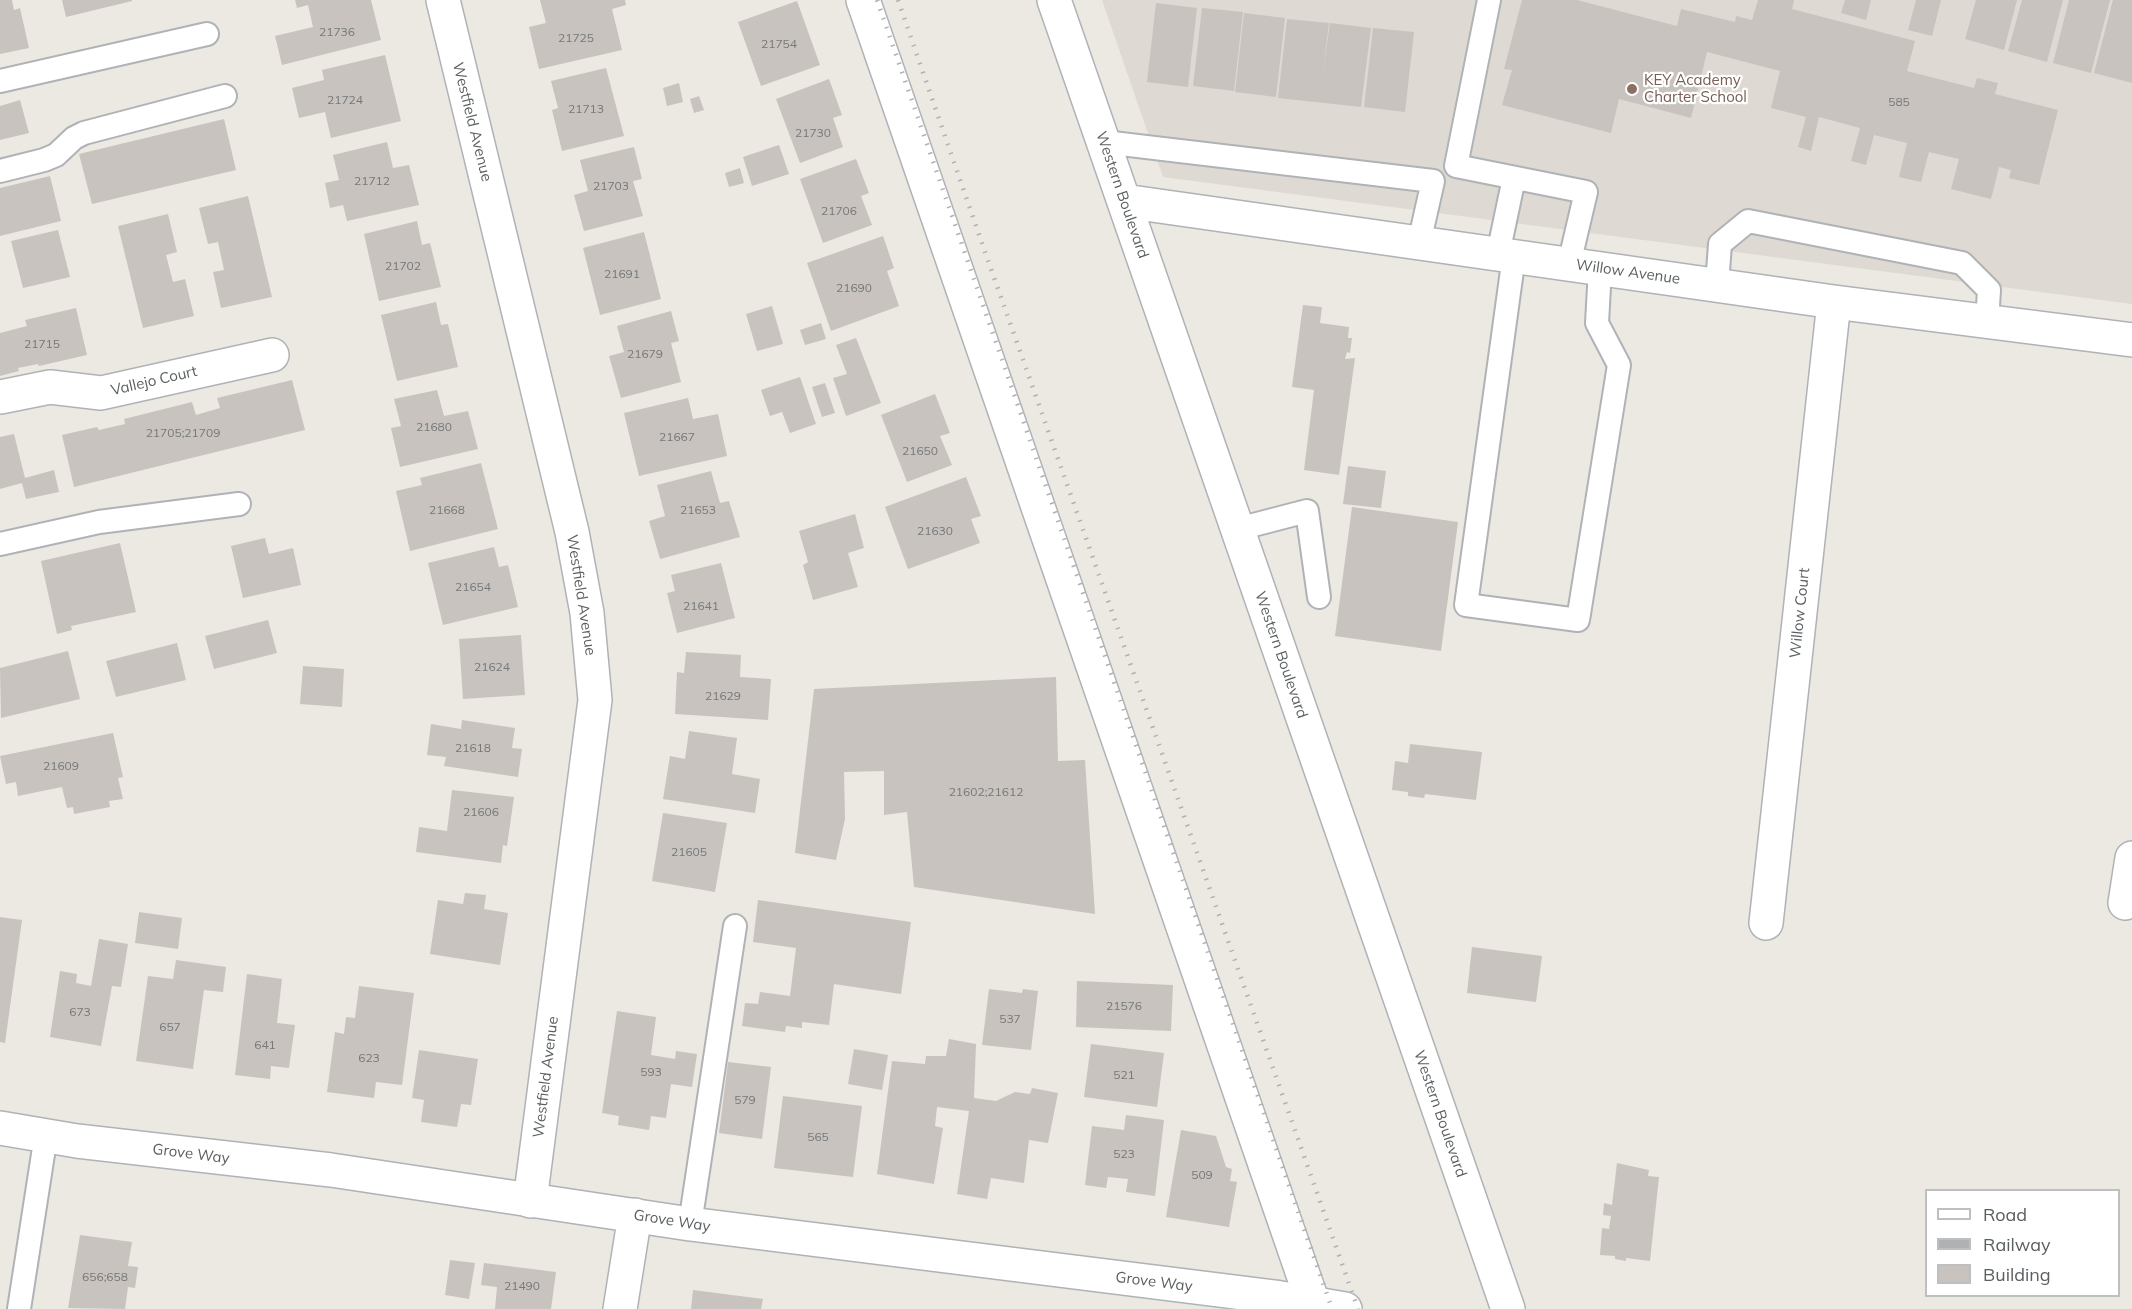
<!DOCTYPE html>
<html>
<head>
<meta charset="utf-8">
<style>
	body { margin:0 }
	#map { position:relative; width:2132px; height:1309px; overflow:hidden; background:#ece8e2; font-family:Mulish,sans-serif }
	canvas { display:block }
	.legend { position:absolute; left:1925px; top:1189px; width:195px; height:108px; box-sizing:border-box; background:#fff; border:2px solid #bdbfc0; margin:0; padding:8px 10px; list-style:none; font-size:18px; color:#5a5f62 }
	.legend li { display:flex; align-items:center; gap:12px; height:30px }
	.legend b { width:30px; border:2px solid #bdbfc0 }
</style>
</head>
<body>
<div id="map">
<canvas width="2132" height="1309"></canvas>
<ul class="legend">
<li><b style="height:8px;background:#fff"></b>Road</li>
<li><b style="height:8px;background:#b0b1b2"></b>Railway</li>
<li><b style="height:16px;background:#c8c3bf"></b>Building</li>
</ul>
</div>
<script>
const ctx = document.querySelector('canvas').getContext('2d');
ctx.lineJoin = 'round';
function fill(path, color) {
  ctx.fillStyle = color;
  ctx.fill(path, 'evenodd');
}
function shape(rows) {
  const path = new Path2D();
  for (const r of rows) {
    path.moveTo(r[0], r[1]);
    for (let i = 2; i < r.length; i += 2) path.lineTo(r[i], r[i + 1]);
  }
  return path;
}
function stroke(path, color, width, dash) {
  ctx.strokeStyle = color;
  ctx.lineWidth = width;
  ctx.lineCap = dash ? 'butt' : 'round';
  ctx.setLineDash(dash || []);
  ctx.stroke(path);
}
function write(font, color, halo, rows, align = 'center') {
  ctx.font = font + ' Mulish,sans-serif';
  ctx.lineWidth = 4.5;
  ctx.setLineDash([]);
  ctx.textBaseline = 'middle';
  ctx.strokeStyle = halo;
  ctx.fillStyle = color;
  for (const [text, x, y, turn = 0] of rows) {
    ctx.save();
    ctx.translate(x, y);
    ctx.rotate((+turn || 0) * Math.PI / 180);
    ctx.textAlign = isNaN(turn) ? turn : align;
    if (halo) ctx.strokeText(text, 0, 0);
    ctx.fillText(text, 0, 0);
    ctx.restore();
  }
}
fill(shape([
	[1102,0,2132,0,2132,304,1163,177]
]), '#dfd9d3');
fill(shape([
	[0,0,12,0,14,10,20,8,29,48,0,54],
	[62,0,132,0,132,1,66,17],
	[295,0,371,0,381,40,282,65,275,36,313,27,308,5,297,8],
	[540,0,625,0,626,5,612,9,622,50,539,69,529,27,546,23],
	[1522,0,1577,0,1677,26,1681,9,1735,22,1736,16,1752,20,1758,0,1794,0,1792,9,1915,41,1907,71,1974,88,1977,78,1998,83,1995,94,2058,110,2039,185,2009,178,2011,170,1999,167,1991,199,1951,189,1959,159,1929,152,1921,182,1899,177,1907,143,1874,135,1866,165,1851,161,1860,128,1819,117,1811,151,1798,147,1806,117,1771,108,1780,71,1707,52,1691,118,1619,99,1611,133,1502,105,1512,70,1504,69],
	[1845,0,1871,0,1866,20,1841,13],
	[1916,0,1941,0,1932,36,1908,30],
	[1976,0,2017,0,2004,50,1965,39],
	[2022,0,2063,0,2047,62,2008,51],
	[2069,0,2110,0,2091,73,2053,63],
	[2113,0,2132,0,2132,83,2094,73],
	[797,1,820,65,761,86,738,22],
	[1156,3,1197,8,1188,87,1147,82],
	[1202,8,1243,12,1234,91,1193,86],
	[1244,13,1285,18,1276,97,1235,92],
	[1287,19,1329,23,1323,72,1330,23,1371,28,1361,107,1278,98],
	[1373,28,1414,32,1405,112,1364,107],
	[385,55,401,121,331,138,325,112,299,118,292,88,324,80,322,70],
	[606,68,624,136,562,151,552,110,558,108,551,81],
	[829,79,842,115,833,118,843,147,800,163,776,99],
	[679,83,683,102,667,106,663,88],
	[699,96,704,110,694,113,690,99],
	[20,100,29,133,0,140,0,106],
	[224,119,236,170,92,204,79,154],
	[387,142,393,168,409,165,419,205,347,221,343,205,330,208,325,183,339,180,333,155],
	[779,145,789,174,752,186,743,157],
	[634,147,642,179,633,181,643,216,584,231,574,195,588,191,580,160],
	[856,159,869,193,861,196,872,225,823,243,800,179],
	[740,168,744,183,729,187,725,173],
	[50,176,61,221,0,236,0,188],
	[248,196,272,297,221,308,213,272,224,270,218,242,208,244,199,208],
	[168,214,177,252,166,255,173,282,185,279,194,316,143,328,118,226],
	[417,221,422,245,430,243,441,287,379,301,364,234],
	[58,230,70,277,23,288,11,241],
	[644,232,661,299,600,315,583,248],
	[883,236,894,268,887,271,899,306,831,331,807,263],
	[436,302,441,325,448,324,458,367,397,381,381,315],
	[1303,305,1322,307,1320,323,1349,327,1348,338,1352,338,1350,353,1347,352,1345,359,1355,358,1339,475,1304,470,1314,390,1292,387],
	[772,306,783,344,757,351,746,314],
	[76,308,87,355,39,366,38,364,18,368,19,371,0,376,0,333,27,326,25,320],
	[671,311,679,341,671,343,681,382,621,398,609,356,624,352,617,326],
	[821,323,826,339,805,345,800,330],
	[856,338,881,403,846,416,833,378,847,374,836,345],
	[800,377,816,424,790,433,782,412,770,416,761,390],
	[292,380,305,430,74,487,62,435,97,427,99,430,125,424,124,419,192,402,196,415,220,408,217,398],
	[825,383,835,413,822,417,812,387],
	[437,390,444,416,468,411,478,449,400,467,391,428,401,426,394,399],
	[935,394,950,433,940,436,952,465,907,482,881,415],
	[688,398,693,419,718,414,727,456,639,476,624,413],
	[14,434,25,478,54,470,59,492,26,499,22,483,0,489,0,437],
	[481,463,498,529,410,551,396,491,422,485,420,478],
	[1348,466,1386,471,1381,508,1343,504],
	[711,471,720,503,729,501,740,537,660,559,649,521,665,516,657,485],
	[966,477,981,516,971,519,980,543,908,569,885,507],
	[1352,507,1458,522,1441,651,1335,636],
	[855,514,864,548,848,553,858,587,813,600,803,565,808,562,799,531],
	[265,538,269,554,293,548,301,585,243,598,231,546],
	[120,543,136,612,71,626,72,630,57,634,41,561],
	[494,547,499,567,508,565,518,607,443,625,428,563],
	[721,563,735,618,677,633,667,593,675,591,671,575],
	[268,620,277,653,214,669,205,636],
	[521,635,525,695,463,699,459,639],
	[177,643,186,680,116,697,106,661],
	[68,651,80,699,1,718,0,668],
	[686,652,741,655,740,677,771,679,768,720,675,714,677,672,684,673],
	[303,666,344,669,342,707,300,704],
	[1056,677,1058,761,1085,760,1095,914,914,887,907,812,884,815,884,771,844,772,845,819,836,860,795,853,814,689],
	[462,720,515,728,512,748,522,749,518,777,444,766,446,757,427,755,431,724,461,729],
	[689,731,737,738,732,774,760,779,755,813,663,799,670,756,685,759],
	[113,733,123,777,118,778,123,799,109,801,110,807,74,814,73,807,67,808,62,787,18,796,16,782,6,784,0,756],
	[1410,744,1482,752,1476,800,1425,794,1424,798,1408,796,1408,792,1392,790,1395,761,1408,763],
	[452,790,514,797,507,846,503,845,501,863,416,852,419,827,447,831],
	[663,813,727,823,715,892,652,881],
	[465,893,486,895,484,909,508,913,500,965,430,954,438,900,463,904],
	[758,900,911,922,901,994,834,984,829,1025,802,1022,802,1028,786,1026,785,1032,742,1026,745,1003,758,1004,760,992,790,996,796,948,753,942],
	[139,912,182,918,178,949,135,943],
	[0,917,22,920,5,1043,0,1042],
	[99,939,128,944,121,987,112,986,101,1046,50,1037,60,971,77,974,76,983,91,986],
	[1472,947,1542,956,1536,1002,1467,993],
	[176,960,226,967,223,992,204,990,193,1069,136,1061,148,976,173,979],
	[247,974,282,979,277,1023,295,1025,289,1068,271,1066,270,1079,235,1075],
	[1077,981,1173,985,1171,1031,1076,1027],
	[359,986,414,993,402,1085,376,1082,374,1098,327,1092,335,1032,344,1034,346,1017,355,1018],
	[989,989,1022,993,1023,989,1038,991,1031,1050,982,1045],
	[617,1011,656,1017,651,1055,675,1059,676,1051,697,1054,692,1087,671,1084,666,1118,651,1116,649,1130,618,1125,619,1116,602,1113],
	[949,1039,976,1044,974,1098,996,1101,1015,1092,1030,1094,1032,1088,1058,1093,1048,1143,1029,1140,1024,1183,991,1178,987,1199,957,1194,969,1111,937,1107,935,1126,943,1128,934,1184,877,1174,892,1061,925,1064,926,1056,946,1056],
	[1091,1044,1164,1053,1157,1107,1084,1097],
	[854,1049,888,1055,882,1090,848,1084],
	[419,1050,478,1059,471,1105,461,1104,457,1127,421,1122,424,1100,412,1098],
	[728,1062,771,1067,762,1139,719,1133],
	[783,1096,862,1106,853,1177,774,1168],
	[1126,1115,1164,1120,1155,1196,1126,1192,1128,1179,1108,1177,1106,1188,1085,1185,1092,1126,1124,1130],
	[1181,1130,1216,1136,1226,1167,1232,1169,1230,1181,1237,1182,1229,1227,1166,1217],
	[1617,1163,1649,1170,1648,1176,1659,1177,1650,1261,1626,1258,1626,1261,1615,1259,1615,1256,1600,1255,1602,1228,1609,1229,1611,1216,1603,1215,1604,1203,1612,1205],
	[80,1235,132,1242,128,1266,138,1267,135,1288,128,1287,125,1309,68,1308],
	[450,1260,475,1263,469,1299,445,1295],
	[484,1263,556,1272,551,1309,495,1309,497,1287,481,1285],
	[693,1290,763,1299,761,1309,691,1309]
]), '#c8c3bf');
const service = shape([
	[1489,0,1456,166,1586,192,1569,264],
	[0,81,207,34],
	[1104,142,1433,181,1419,243],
	[0,171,44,160,56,155,74,138,84,133,225,96],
	[1498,254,1514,178],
	[1514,256,1466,605,1578,620,1619,365,1597,323,1600,269],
	[1717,285,1720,244,1748,221,1962,263,1989,290,1987,322],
	[1238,529,1307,511,1319,597],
	[0,544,99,522,239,504],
	[690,1224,735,926],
	[19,1309,46,1135]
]);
const minor = shape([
	[443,0,572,532,587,613,595,700,530,1201],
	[863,0,1315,1309],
	[1054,0,1508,1309],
	[1124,201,1834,302,2132,340],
	[0,397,50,387,101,393,272,355],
	[2125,903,2132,858],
	[1766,923,1834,302],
	[620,1309,635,1215]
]);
const tertiary = shape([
	[0,1128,77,1141,331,1170,690,1224,1275,1297,1345,1309]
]);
stroke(service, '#afb3b6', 26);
stroke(minor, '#afb3b6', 36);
stroke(tertiary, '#afb3b6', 36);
stroke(service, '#fff', 22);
stroke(minor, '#fff', 33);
stroke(tertiary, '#fff', 33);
stroke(shape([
	[877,0,1332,1309],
	[898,0,985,252,1358,1309]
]), '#b0b1b2', 4.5, [1.5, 8]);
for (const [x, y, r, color] of [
	[1632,89,6,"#8d6e63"]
]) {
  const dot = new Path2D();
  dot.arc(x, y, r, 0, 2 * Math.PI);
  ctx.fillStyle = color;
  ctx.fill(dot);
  stroke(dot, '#fff', 2);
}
write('12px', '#767879', null, [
	["21736",337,32],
	["21725",576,38],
	["21754",779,44],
	["21724",345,100],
	["585",1899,102],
	["21713",586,109],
	["21730",813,133],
	["21712",372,181],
	["21703",611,186],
	["21706",839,211],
	["21702",403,266],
	["21691",622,274],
	["21690",854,288],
	["21715",42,344],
	["21679",645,354],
	["21680",434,427],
	["21705;21709",183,433],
	["21667",677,437],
	["21650",920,451],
	["21668",447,510],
	["21653",698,510],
	["21630",935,531],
	["21654",473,587],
	["21641",701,606],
	["21624",492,667],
	["21629",723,696],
	["21618",473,748],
	["21609",61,766],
	["21602;21612",986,792],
	["21606",481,812],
	["21605",689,852],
	["21576",1124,1006],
	["673",80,1012],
	["537",1010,1019],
	["657",170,1027],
	["641",265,1045],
	["623",369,1058],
	["593",651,1072],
	["521",1124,1075],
	["579",745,1100],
	["565",818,1137],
	["523",1124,1154],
	["509",1202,1175],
	["656;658",105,1277],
	["21490",522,1286]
]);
write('15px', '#785e54', '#fff', [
	["KEY Academy",1644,80],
	["Charter School",1644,97]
], 'left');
write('15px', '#5a5f62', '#fff', [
	["Westfield Avenue",472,122,76],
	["Western Boulevard",1122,195,71],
	["Willow Avenue",1628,272,8],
	["Vallejo Court",154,381,-13],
	["Westfield Avenue",581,595,81],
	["Willow Court",1800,613,-84],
	["Western Boulevard",1281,655,71],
	["Westfield Avenue",546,1077,-83],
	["Western Boulevard",1440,1114,71],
	["Grove Way",191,1154,7],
	["Grove Way",672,1221,9],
	["Grove Way",1154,1282,7]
]);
</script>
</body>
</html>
